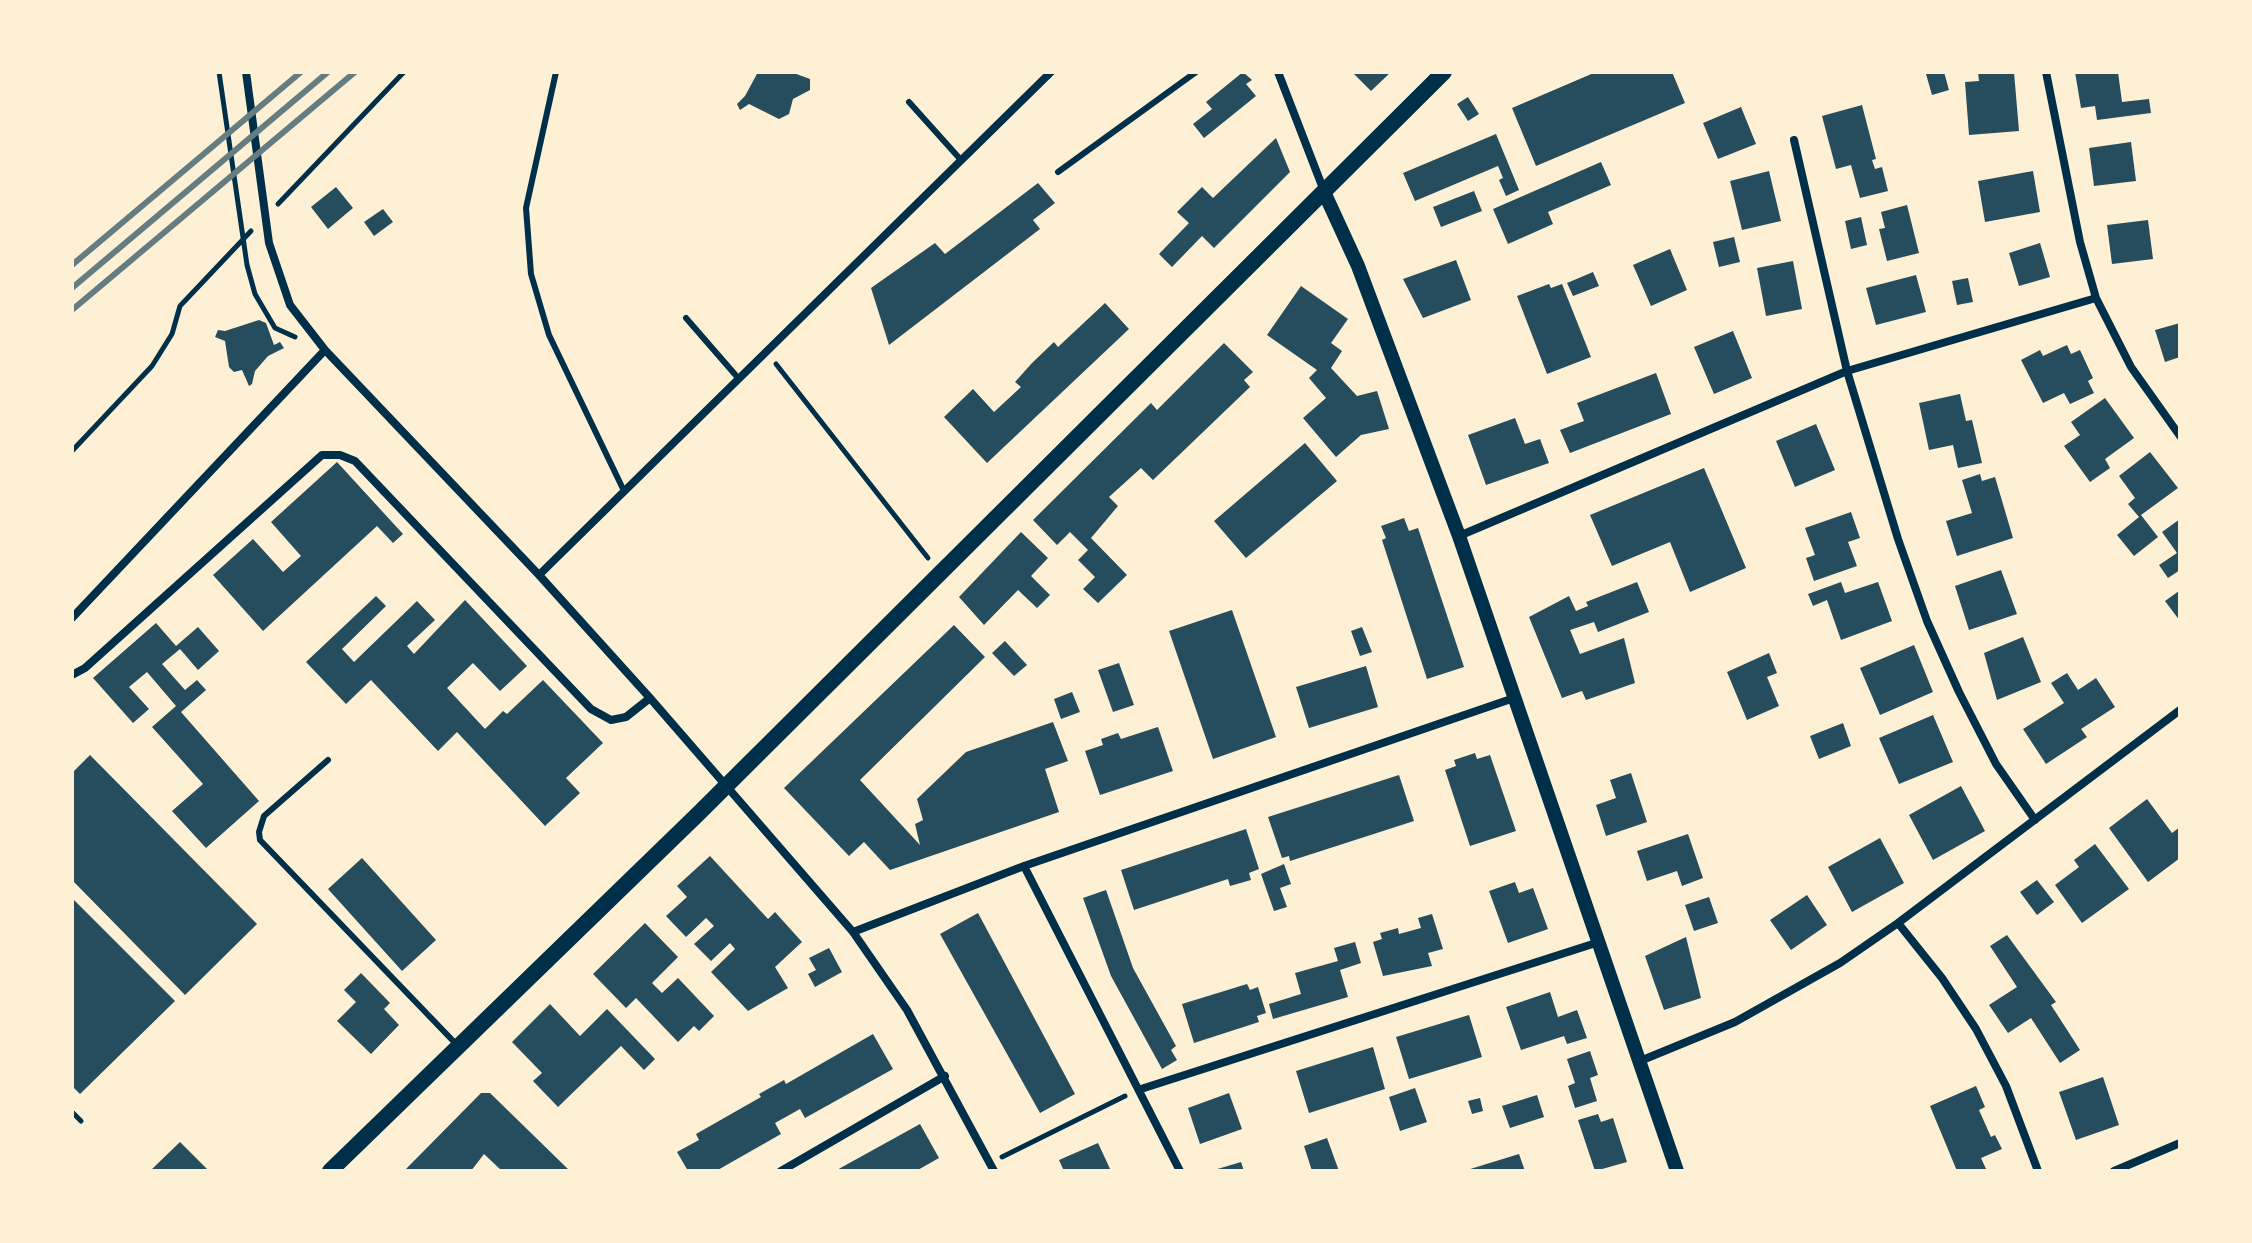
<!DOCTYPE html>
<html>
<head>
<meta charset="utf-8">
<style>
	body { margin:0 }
	#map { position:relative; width:2252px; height:1243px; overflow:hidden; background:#fdf0d5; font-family:Cabin,sans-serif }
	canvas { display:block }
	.frame { position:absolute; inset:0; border:74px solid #fdf0d5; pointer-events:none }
</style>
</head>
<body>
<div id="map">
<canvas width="2252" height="1243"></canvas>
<div class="frame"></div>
</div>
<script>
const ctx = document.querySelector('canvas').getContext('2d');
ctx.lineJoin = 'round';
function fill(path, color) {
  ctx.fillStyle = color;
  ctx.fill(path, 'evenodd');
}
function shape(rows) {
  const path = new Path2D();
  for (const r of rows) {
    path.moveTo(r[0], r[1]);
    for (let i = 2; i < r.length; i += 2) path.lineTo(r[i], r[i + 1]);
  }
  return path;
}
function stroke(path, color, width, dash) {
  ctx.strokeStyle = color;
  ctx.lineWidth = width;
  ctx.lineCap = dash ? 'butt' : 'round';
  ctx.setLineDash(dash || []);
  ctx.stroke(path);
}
fill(shape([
	[758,72,791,72,810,79,810,90,793,99,789,114,779,119,749,104,740,110,737,104,745,96],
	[1243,72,1252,80,1246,84,1256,96,1204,138,1193,124,1212,109,1206,102],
	[1352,72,1391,72,1371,91],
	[1596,72,1672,72,1685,103,1536,166,1512,108],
	[1944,72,1949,90,1932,95,1926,74],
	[1978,72,2014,72,2019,131,1969,135,1965,82,1979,81],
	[2075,72,2118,72,2122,102,2149,99,2151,113,2097,120,2095,106,2081,108],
	[1468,97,1479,114,1468,121,1457,104],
	[1862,105,1876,159,1872,160,1875,169,1882,167,1888,191,1860,198,1851,165,1836,169,1822,116],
	[1741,107,1756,144,1718,159,1703,123],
	[1496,134,1519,190,1506,196,1499,180,1503,178,1498,166,1415,201,1403,173],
	[1276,138,1290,172,1214,248,1202,236,1172,267,1159,254,1189,223,1177,212,1202,187,1213,198],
	[2131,142,2136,181,2094,186,2089,148],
	[1601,162,1611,185,1548,212,1553,224,1508,244,1493,209],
	[1769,171,1781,221,1742,230,1730,181],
	[2033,171,2040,212,1985,222,1978,181],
	[1038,183,1055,203,1033,220,1040,229,889,345,871,288,935,243,945,254],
	[336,187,353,208,328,229,311,207],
	[1474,191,1482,211,1441,227,1433,207],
	[1907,205,1919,253,1887,261,1879,229,1885,228,1881,212],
	[383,209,393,222,374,236,364,222],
	[1861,217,1867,245,1851,249,1845,221],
	[2148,220,2153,259,2112,264,2107,225],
	[1734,237,1740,262,1719,267,1713,242],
	[2040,243,2050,277,2019,286,2009,253],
	[1670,249,1687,290,1651,306,1633,265],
	[1456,260,1471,300,1423,318,1403,279],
	[1793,261,1802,309,1766,316,1757,268],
	[1593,272,1599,286,1573,296,1567,283],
	[1916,275,1926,312,1876,325,1866,288],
	[1968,278,1973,302,1957,305,1952,281],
	[1549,284,1551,288,1562,284,1591,357,1547,374,1517,296],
	[1301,286,1348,319,1331,343,1342,351,1331,368,1357,396,1377,391,1389,429,1361,435,1336,457,1303,418,1326,398,1309,378,1317,370,1267,335],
	[1105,303,1129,329,987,463,944,417,973,389,994,412,1021,387,1015,382,1032,363,1054,342,1058,347],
	[259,320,266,323,274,345,280,342,284,348,268,356,255,371,252,384,249,386,242,370,234,372,229,367,225,341,215,337,218,330,225,331],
	[2180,323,2180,357,2165,362,2155,330],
	[1733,331,1752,378,1714,394,1694,347],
	[1224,343,1253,372,1244,380,1250,387,1153,480,1141,468,1109,497,1118,506,1091,538,1127,575,1098,603,1083,589,1095,577,1078,560,1088,550,1070,532,1057,545,1033,520,1151,403,1157,410],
	[2067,345,2071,354,2080,350,2093,378,2088,381,2094,393,2070,404,2064,393,2043,403,2021,360,2040,350,2043,356],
	[1656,373,1671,414,1570,453,1560,430,1584,421,1577,403],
	[1960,394,1966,421,1972,420,1982,463,1958,468,1953,445,1929,450,1919,403],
	[2105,398,2134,438,2105,459,2110,468,2090,482,2064,446,2080,435,2071,422],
	[1515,418,1525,444,1540,439,1549,463,1486,485,1468,435],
	[1816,424,1835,470,1795,487,1776,441],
	[1305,443,1337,481,1246,558,1214,521],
	[2150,452,2178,488,2141,515,2158,537,2134,556,2117,535,2139,517,2128,504,2135,498,2119,476],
	[337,462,403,534,393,543,377,526,263,631,213,575,253,539,283,572,301,556,271,522],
	[1704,468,1746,568,1690,592,1670,542,1612,566,1590,515],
	[1980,474,1982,481,1995,477,2013,538,1957,556,1946,521,1972,513,1962,480],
	[1851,512,1860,538,1848,542,1857,566,1814,581,1806,558,1815,555,1805,528],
	[1404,518,1409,531,1418,528,1464,667,1427,679,1382,540,1386,538,1381,526],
	[2180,519,2180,570,2168,578,2159,565,2177,553,2162,532],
	[1021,532,1048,558,1031,576,1050,595,1037,608,1018,590,984,625,959,597],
	[2001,570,2017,614,1969,630,1955,586],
	[1637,582,1649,612,1598,632,1594,622,1570,630,1580,654,1624,638,1635,683,1586,700,1582,691,1562,698,1529,617,1569,596,1576,611,1588,606,1586,602],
	[1841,582,1845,593,1878,582,1892,621,1841,640,1827,600,1813,606,1808,594],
	[2179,591,2180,593,2180,621,2165,601],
	[376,596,386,606,342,649,354,662,417,601,435,620,407,646,414,654,465,600,527,666,500,691,473,663,447,688,485,729,503,711,507,714,543,680,603,743,566,778,580,793,545,826,457,732,438,751,371,680,346,704,306,662],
	[1232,610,1276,737,1213,759,1169,631],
	[156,623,176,646,198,627,219,651,198,670,180,649,162,664,185,690,197,680,206,690,181,712,259,801,206,848,172,811,203,784,152,727,176,706,147,672,129,687,149,709,133,723,93,678],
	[954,625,985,657,860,780,920,845,915,824,923,820,917,799,966,752,1053,722,1068,761,1045,769,1059,812,890,870,864,842,849,856,784,788],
	[1362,627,1372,652,1360,656,1351,631],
	[2023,637,2041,682,1997,700,1984,653],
	[1005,641,1027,665,1014,676,992,653],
	[1914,645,1933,692,1880,715,1860,668],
	[1769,653,1777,673,1767,677,1779,706,1747,720,1727,672],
	[1119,663,1134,705,1113,712,1098,670],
	[1366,666,1378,707,1309,728,1296,687],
	[2067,673,2078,690,2096,678,2115,707,2081,729,2087,737,2046,764,2023,729,2064,703,2051,683],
	[1072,692,1080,712,1061,719,1054,699],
	[1933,715,1953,762,1899,784,1879,738],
	[1843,723,1851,746,1819,759,1810,736],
	[1158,727,1173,771,1100,795,1085,751,1103,745,1101,739,1118,733,1121,739],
	[1475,753,1477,759,1490,755,1516,831,1470,846,1445,770,1456,766,1454,760],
	[90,755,257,924,185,995,72,880,72,773],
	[1631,773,1647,822,1606,836,1596,805,1616,798,1610,780],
	[1399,775,1414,821,1290,861,1289,856,1282,858,1268,817],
	[1961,786,1985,831,1933,860,1909,815],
	[2147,799,2172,833,2180,827,2180,858,2148,882,2109,828],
	[1246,829,1259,869,1249,873,1251,880,1230,886,1228,879,1134,910,1121,870],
	[1688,834,1703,878,1682,886,1677,871,1647,881,1637,851],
	[1880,838,1904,883,1852,912,1828,867],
	[2095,844,2129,889,2082,923,2055,885,2079,867,2074,860],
	[710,856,768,919,775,912,802,942,775,967,788,988,748,1011,711,972,735,949,730,943,711,961,694,944,714,926,706,918,686,937,666,916,687,897,677,886],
	[362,858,436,940,402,971,328,889],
	[1284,864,1291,884,1280,888,1287,907,1274,911,1261,874],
	[2037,880,2054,902,2037,915,2020,892],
	[1515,882,1519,893,1533,888,1548,929,1508,943,1489,891],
	[1106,890,1133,968,1176,1046,1171,1050,1177,1060,1162,1069,1111,976,1083,898],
	[1807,895,1827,925,1791,950,1770,920],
	[1709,897,1718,923,1694,931,1685,905],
	[72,898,175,1001,80,1094,72,1086],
	[978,913,1075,1094,1040,1113,940,934],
	[1432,914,1443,949,1428,953,1432,966,1383,976,1373,942,1382,939,1380,933,1398,928,1399,934,1421,928,1418,918],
	[645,923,678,957,652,983,662,993,678,978,714,1016,699,1031,694,1026,678,1042,636,998,626,1008,593,974],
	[2007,935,2056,1002,2051,1005,2080,1050,2060,1063,2031,1018,2008,1033,1989,1005,2017,987,1990,946],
	[1686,937,1701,998,1664,1010,1645,956],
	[1355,942,1361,963,1340,970,1348,997,1273,1019,1269,1004,1301,994,1295,973,1338,961,1334,948],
	[829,948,842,972,815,987,808,974,816,970,809,958],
	[361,973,390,1003,384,1009,399,1025,371,1054,337,1021,356,1002,344,990],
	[1247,984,1250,990,1258,987,1266,1013,1257,1016,1259,1022,1194,1043,1182,1004],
	[1550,992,1558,1017,1577,1010,1587,1038,1567,1044,1564,1036,1521,1050,1506,1007],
	[550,1004,580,1036,607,1009,655,1059,644,1070,621,1046,558,1107,533,1081,542,1073,512,1042],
	[1469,1015,1482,1057,1409,1079,1396,1037],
	[873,1034,893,1069,805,1118,800,1109,775,1123,781,1134,716,1171,688,1171,677,1152,699,1140,696,1134,761,1097,759,1094,784,1080,786,1084],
	[1373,1047,1385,1089,1309,1113,1296,1071],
	[1590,1051,1598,1075,1590,1078,1597,1101,1575,1108,1568,1086,1575,1083,1567,1059],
	[2103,1077,2119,1125,2076,1140,2059,1092],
	[1976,1086,1985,1107,1979,1110,1991,1137,1995,1135,2002,1149,1981,1158,1987,1171,1957,1171,1930,1106],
	[1415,1088,1427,1122,1400,1131,1389,1097],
	[481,1093,490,1093,570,1171,502,1171,484,1154,471,1171,404,1171],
	[1229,1093,1242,1129,1200,1144,1188,1108],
	[1537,1095,1544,1117,1510,1128,1502,1106],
	[1480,1098,1483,1111,1472,1114,1468,1101],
	[1598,1114,1601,1122,1613,1118,1627,1162,1595,1171,1578,1120],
	[920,1124,939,1158,916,1171,835,1171],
	[1327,1138,1339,1171,1312,1171,1304,1146],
	[180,1142,209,1171,150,1171],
	[1098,1143,1111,1171,1064,1171,1059,1160],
	[1519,1154,1525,1171,1467,1171,1467,1170],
	[1241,1162,1244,1171,1214,1171,1214,1170]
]), '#264d5e');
stroke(shape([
	[219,72,247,265,255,294,275,328,295,337],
	[278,204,404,72],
	[776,364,928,558],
	[72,451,152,366,172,334,180,306,251,231],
	[72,1112,81,1121],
	[1002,1157,1125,1096]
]), '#003049', 5);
stroke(shape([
	[556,72,526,208,531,274,549,335,624,491],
	[909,102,961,160],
	[1058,172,1196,72],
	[686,318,739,379],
	[328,760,264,816,259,832,260,840,458,1046]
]), '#003049', 6);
stroke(shape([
	[246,72,269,243,290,305,325,350,539,575,650,698,853,932,907,1010,994,1171],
	[1278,72,1324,191],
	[2046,72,2080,242,2096,298,2131,367,2180,436],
	[1794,140,1847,371,1898,539,1927,621,1959,692,1996,764,2035,820],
	[1459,536,1847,371,2096,298],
	[539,575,1051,72],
	[72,618,325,350],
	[72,675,85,668,322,455,340,455,355,461,591,709,611,720,626,717,650,698],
	[1024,866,1180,1171],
	[1898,923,1942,978,1976,1029,2006,1086,2038,1171],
	[853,932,1024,866,1514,698],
	[1640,1061,1735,1022,1840,963,1898,923,2180,710],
	[1141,1089,1599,942],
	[781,1171,945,1076],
	[2114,1171,2180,1143]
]), '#003049', 8);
stroke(shape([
	[1324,192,1358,266,1459,536,1677,1171]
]), '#003049', 14);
stroke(shape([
	[330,1171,698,814,1444,72]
]), '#003049', 16);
stroke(shape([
	[72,265,301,72],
	[72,288,328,72],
	[72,310,355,72]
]), '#657d81', 6);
</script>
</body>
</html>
